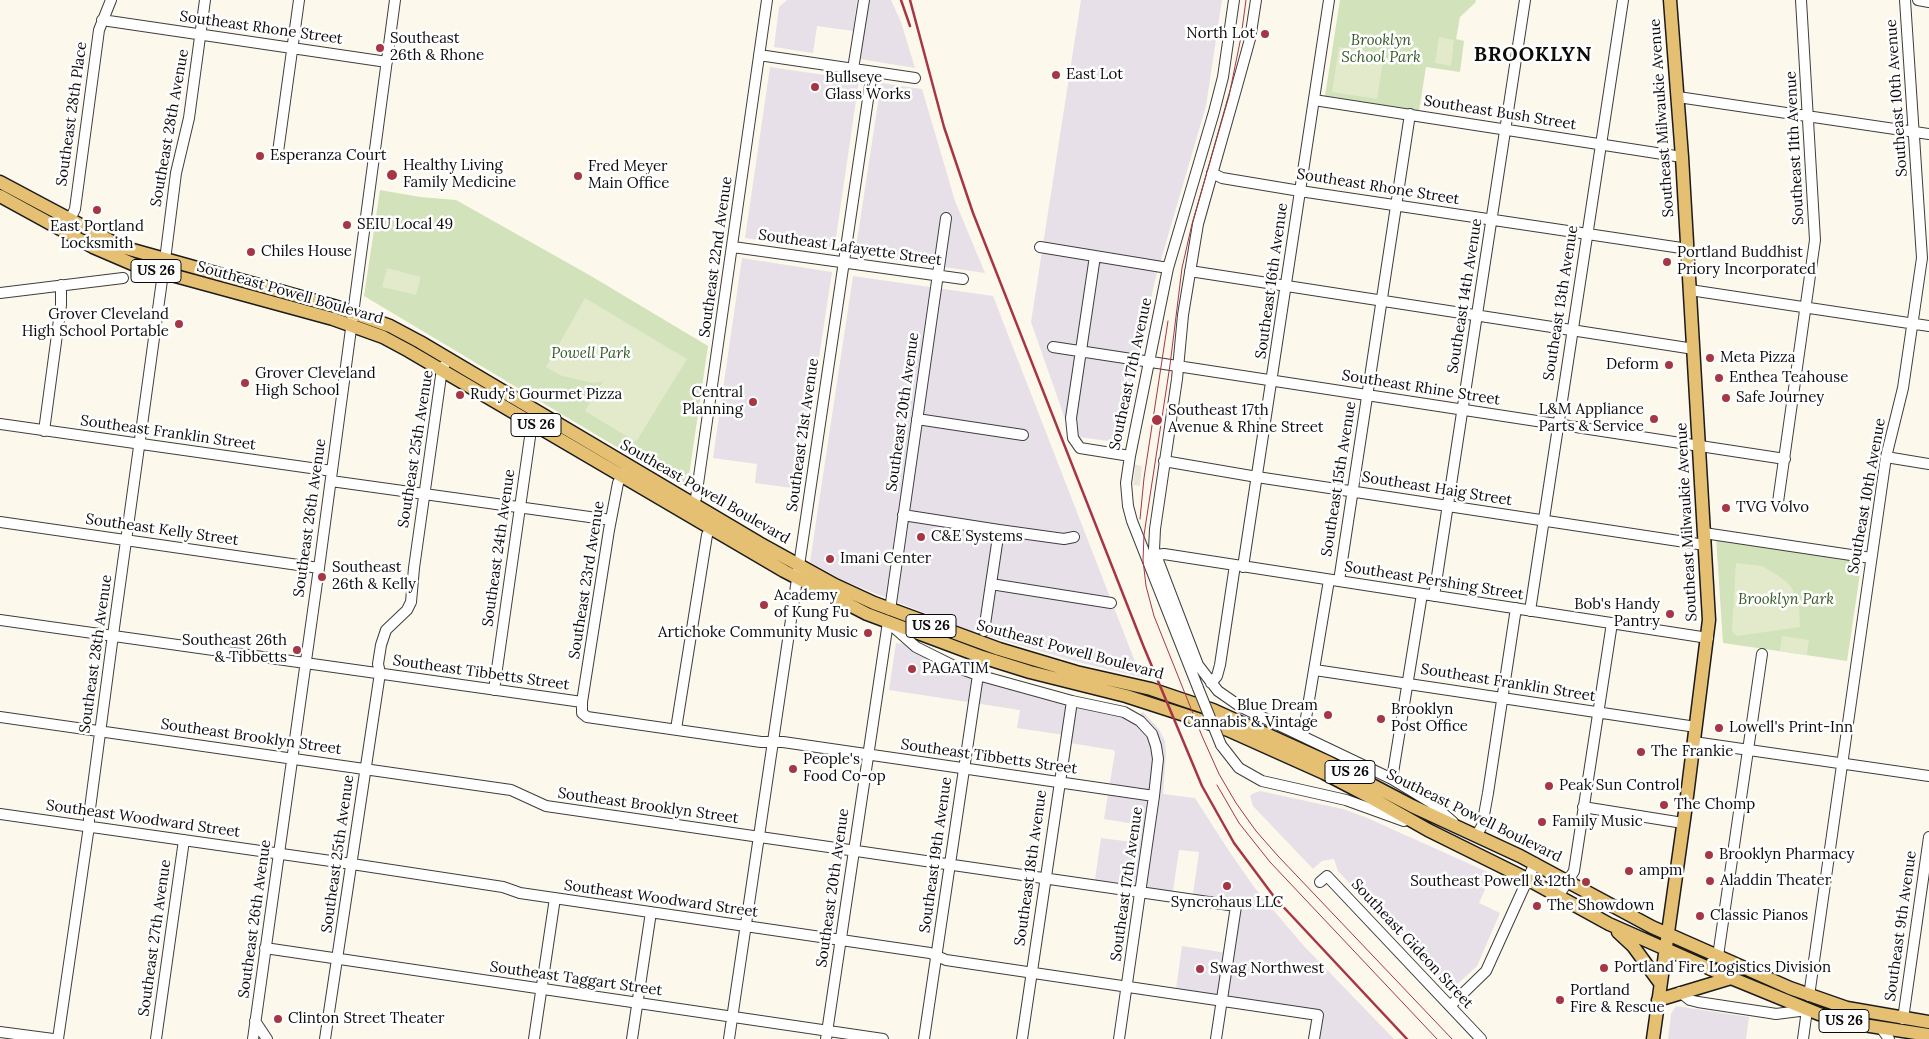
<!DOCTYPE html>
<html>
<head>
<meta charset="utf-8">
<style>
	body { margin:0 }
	canvas { display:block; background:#fcf8eb }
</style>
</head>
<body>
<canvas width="1929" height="1039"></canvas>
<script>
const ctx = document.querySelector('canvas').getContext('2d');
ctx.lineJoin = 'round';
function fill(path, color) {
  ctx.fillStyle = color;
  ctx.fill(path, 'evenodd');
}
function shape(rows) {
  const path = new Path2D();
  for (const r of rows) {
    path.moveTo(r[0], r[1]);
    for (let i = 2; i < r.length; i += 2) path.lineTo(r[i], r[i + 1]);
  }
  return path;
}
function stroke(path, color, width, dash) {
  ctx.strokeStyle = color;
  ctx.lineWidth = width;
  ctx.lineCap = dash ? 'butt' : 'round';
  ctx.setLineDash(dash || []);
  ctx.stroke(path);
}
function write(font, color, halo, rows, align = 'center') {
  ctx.font = font + ' Lora,serif';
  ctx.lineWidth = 5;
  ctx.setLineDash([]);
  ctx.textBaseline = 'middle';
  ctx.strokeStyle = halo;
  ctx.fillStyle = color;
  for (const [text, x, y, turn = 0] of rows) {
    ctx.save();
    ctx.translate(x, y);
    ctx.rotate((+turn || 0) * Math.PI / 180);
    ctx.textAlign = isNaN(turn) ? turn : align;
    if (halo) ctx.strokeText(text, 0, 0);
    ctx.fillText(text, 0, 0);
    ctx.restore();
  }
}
fill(shape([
	[787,0,857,0,853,31,817,26,813,53,774,47,779,7],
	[869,0,891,0,901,22,915,68,860,59],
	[1081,0,1222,0,1206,106,1155,280,1121,439,1116,442,1071,436,1031,322],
	[770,67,859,80,834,251,745,238],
	[881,83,922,89,955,201,985,273,855,254],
	[742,258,832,272,799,489,755,483,757,464,713,458],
	[853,276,993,296,1141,677,1082,663,973,632,844,581,810,562],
	[896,643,928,647,972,666,1009,678,1140,714,1143,712,1159,729,1165,741,1166,754,1163,794,1195,798,1227,848,1254,887,1274,911,1303,945,1394,1039,1312,1039,1315,1018,1175,996,1182,946,1227,953,1233,908,1192,901,1199,852,1179,850,1172,898,1094,886,1101,838,1139,843,1141,825,1104,819,1115,752,1113,750,1064,742,1064,735,1017,728,1020,710,889,690],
	[1260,791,1343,809,1365,817,1492,874,1479,903,1500,913,1477,966,1450,991,1338,871,1334,859,1322,861,1313,869,1253,806,1250,796,1254,793],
	[1676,1006,1749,1017,1746,1039,1668,1039,1671,1014]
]), '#e7e0e9');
fill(shape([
	[1340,0,1476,0,1475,3,1460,17,1456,39,1464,41,1460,72,1426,67,1419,111,1325,96],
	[380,190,420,197,456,200,591,276,708,346,687,489,364,296],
	[1716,537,1862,560,1847,661,1723,643]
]), '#d2e2ba');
fill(shape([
	[1439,37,1454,40,1451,66,1435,63],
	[1339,47,1384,54,1377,99,1332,92],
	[387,268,421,277,416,295,382,287],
	[585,298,687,359,636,442,585,411,603,381,593,383,562,376,546,367],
	[1736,563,1762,566,1776,574,1789,584,1794,592,1799,606,1800,627,1737,636,1732,631],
	[1782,636,1809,640,1807,655,1780,651]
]), '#e2eacb');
fill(shape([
	[1133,464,1142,466,1140,486,1133,485,1135,468,1132,468]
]), '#ebe6dc');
const minor = shape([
	[1256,0,1250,39,1237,86,1198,224,1183,315,1177,379,1155,529,1154,550,1198,665,1218,691,1241,707,1392,779,1430,802,1453,822],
	[1918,0,1929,2],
	[102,20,387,62],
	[759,55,915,78],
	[853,69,864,0],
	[1678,97,1929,134],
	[1314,100,1682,157],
	[278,152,299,0],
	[1212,173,1222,178,1300,191,1688,249],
	[67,226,75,209,99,30,111,0],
	[733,247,963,279],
	[1040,247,1168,268],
	[1095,256,1071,418,1073,438,1080,448,1130,456],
	[165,260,176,173,189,118,205,0],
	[1190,271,1694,349],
	[1690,290,1929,326],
	[0,293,123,278],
	[1053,347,1785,459],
	[917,419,1023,435],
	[0,424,332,471],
	[44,431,61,305,61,285],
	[1886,457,1929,464],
	[1164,461,1257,477,1705,545],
	[625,471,618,483,609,530,582,702,582,713,587,717,761,742,783,742,1154,796],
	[331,481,611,520],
	[1778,502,1815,240,1801,0],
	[689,510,696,498,767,0],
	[903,515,999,530,1064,539,1074,537],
	[0,522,319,568],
	[1704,533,1871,558],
	[1156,555,1164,554,1708,638],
	[1243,567,1329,0],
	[1339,581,1410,114],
	[991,584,1111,603],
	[1434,596,1525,0],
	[890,610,946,218],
	[1530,611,1623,0],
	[0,620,582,702],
	[890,624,916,647,956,667,978,675,1072,701,1124,712,1140,721,1152,734,1156,746,1158,759,1154,796,1119,1039],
	[984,631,999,530],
	[1315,670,1696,727],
	[1211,683,1217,676,1220,665,1235,565],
	[1198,688,1132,521,1128,506,1126,483,1130,456,1168,268,1214,112,1223,77,1234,0],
	[494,690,531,430,539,413],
	[0,717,511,790,546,806,1236,906,1216,1039],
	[676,729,707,535,714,522],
	[1303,736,1329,580],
	[1694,742,1929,776],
	[1221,745,1239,768,1262,781,1346,800,1404,821],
	[1392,779,1422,594],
	[1583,807,1683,823],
	[0,814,352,864,503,887,520,893,930,953,946,960,1318,1015,1314,1039],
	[1476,836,1482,826,1488,793,1516,608],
	[1320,882,1327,876,1481,1039],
	[1559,895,1574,871,1612,623],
	[265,948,883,1039],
	[1718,956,1762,654],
	[1680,992,1690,1000,1698,1002,1770,1013,1776,1014,1807,1010,1803,1039],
	[1809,996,1886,457,1903,388,1922,258,1905,0],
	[1450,1006,1486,971,1535,863],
	[1903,1019,1929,837],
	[255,1021,267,1039],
	[1881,1028,1889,1039],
	[0,1032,53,1039],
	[58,1039,89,826,89,816,113,635,163,273],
	[156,1039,184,840],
	[253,1039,319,568,395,0],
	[325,1039,380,673,378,664,381,645,386,630,407,610,411,602,414,568,441,376,444,366],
	[534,1039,555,898],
	[632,1039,651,912],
	[729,1039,872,72],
	[826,1039,888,622],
	[924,1039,978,675],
	[1022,1039,1072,701]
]);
const major = shape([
	[0,182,122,247,337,307,390,326,420,342,759,543,835,585,874,603,999,649,1076,672,1151,689,1213,710,1330,763,1412,806,1520,856,1652,927,1790,988,1847,1008,1929,1022],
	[0,196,93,247,135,265,333,319,383,337,409,351,784,571,867,614,982,657,1030,672,1126,696,1197,719,1228,730,1324,773,1368,796,1428,830,1527,879,1609,924,1731,978,1819,1014,1857,1024,1929,1035],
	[1618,932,1633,946,1660,983],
	[1658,1000,1731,978],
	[1653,1039,1685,812,1709,620,1682,157,1670,0]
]);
stroke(minor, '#3e3e3e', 12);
stroke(major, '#1c1c1c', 15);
stroke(minor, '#fff', 10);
stroke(major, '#e6c072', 12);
stroke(shape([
	[1246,0,1241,37,1229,96,1192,224,1182,268,1170,365,1144,535,1143,560,1146,586,1154,616,1202,736,1219,774,1236,803,1256,831,1278,856,1452,1039],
	[1140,519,1144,478,1168,321],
	[1217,785,1239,823,1270,862,1437,1039]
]), '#a73645', 1);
stroke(shape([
	[901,0,910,26],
	[910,0,944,127,973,213,1143,645,1202,786,1234,843,1275,898,1407,1039]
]), '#a73645', 2.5);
const minorBridge = shape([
	[1198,688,1221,745]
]);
stroke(minorBridge, '#3e3e3e', 12, []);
stroke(minorBridge, '#fff', 10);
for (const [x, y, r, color] of [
	[1265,34,5,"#a73645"],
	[380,48,5,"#a73645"],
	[1056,75,5,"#a73645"],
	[815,87,5,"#a73645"],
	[260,156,5,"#a73645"],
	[392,175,6,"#a73645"],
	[578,176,5,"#a73645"],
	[97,210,5,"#a73645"],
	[347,225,5,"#a73645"],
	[251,252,5,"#a73645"],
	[1667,262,5,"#a73645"],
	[179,324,5,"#a73645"],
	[1710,358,5,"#a73645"],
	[1669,365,5,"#a73645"],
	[1719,378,5,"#a73645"],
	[245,383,5,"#a73645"],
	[460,395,5,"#a73645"],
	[1726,398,5,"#a73645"],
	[753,402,5,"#a73645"],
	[1654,419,5,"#a73645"],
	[1157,420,6,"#a73645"],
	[1726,508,5,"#a73645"],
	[921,537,5,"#a73645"],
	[830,559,5,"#a73645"],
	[322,577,5,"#a73645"],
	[764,605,5,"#a73645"],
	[1670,614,5,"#a73645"],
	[868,633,5,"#a73645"],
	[297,650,5,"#a73645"],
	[912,669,5,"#a73645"],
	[1328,715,5,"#a73645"],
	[1381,719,5,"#a73645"],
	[1719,728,5,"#a73645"],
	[1641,752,5,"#a73645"],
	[793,769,5,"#a73645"],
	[1549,786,5,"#a73645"],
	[1664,805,5,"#a73645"],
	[1542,822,5,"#a73645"],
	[1709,855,5,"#a73645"],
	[1629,871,5,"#a73645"],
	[1710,881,5,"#a73645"],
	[1586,882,5,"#a73645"],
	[1227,886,5,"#a73645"],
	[1537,906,5,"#a73645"],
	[1700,916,5,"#a73645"],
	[1604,968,5,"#a73645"],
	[1200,969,5,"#a73645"],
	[1560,1000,5,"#a73645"],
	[278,1019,5,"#a73645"]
]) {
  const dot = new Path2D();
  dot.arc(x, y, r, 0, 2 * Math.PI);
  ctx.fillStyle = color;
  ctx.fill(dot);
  stroke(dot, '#fff', 2);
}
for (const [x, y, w] of [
	[156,271,50],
	[536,425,50],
	[931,626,50],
	[1350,772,50],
	[1844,1021,50]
]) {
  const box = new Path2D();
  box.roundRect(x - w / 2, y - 11.5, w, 23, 4);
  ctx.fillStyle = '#fff';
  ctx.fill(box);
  stroke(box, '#0b0b0b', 1);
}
write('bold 14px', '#0b0b0b', null, [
	["US 26",156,271],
	["US 26",536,425],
	["US 26",931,626],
	["US 26",1350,772],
	["US 26",1844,1021]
]);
write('15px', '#0b0b0b', '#fff', [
	["Southeast Rhone Street",261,28,8],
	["Southeast 10th Avenue",1897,98,-94],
	["Southeast Bush Street",1500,113,9],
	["Southeast 28th Place",72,114,-82],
	["Southeast Milwaukie Avenue",1662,118,-94],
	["Southeast 28th Avenue",170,128,-80],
	["Southeast 11th Avenue",1795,148,-93],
	["Southeast Rhone Street",1378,187,9],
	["Southeast Lafayette Street",850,248,8],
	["Southeast 22nd Avenue",716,257,-82],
	["Southeast 16th Avenue",1272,281,-82],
	["Southeast Powell Boulevard",290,293,16],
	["Southeast 14th Avenue",1465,296,-81],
	["Southeast 13th Avenue",1561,303,-81],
	["Southeast 17th Avenue",1131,374,-78],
	["Southeast Rhine Street",1421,388,9],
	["Southeast 20th Avenue",903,412,-82],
	["Southeast Franklin Street",168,433,8],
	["Southeast 21st Avenue",803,435,-82],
	["Southeast 25th Avenue",416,449,-81],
	["Southeast 15th Avenue",1339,479,-81],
	["Southeast Haig Street",1437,489,9],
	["Southeast Powell Boulevard",705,492,30],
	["Southeast 10th Avenue",1867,496,-80],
	["Southeast 26th Avenue",310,518,-82],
	["Southeast Milwaukie Avenue",1687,522,-93],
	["Southeast Kelly Street",162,530,8],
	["Southeast 24th Avenue",499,548,-82],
	["Southeast 23rd Avenue",587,580,-81],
	["Southeast Pershing Street",1434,581,9],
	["Southeast Powell Boulevard",1070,650,15],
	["Southeast 28th Avenue",96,654,-82],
	["Southeast Tibbetts Street",481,673,8],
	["Southeast Franklin Street",1508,683,9],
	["Southeast Brooklyn Street",251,737,8],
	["Southeast Tibbetts Street",989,757,8],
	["Southeast Brooklyn Street",648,806,8],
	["Southeast Powell Boulevard",1474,816,26],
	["Southeast Woodward Street",143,819,8],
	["Southeast 25th Avenue",338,854,-82],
	["Southeast 19th Avenue",936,855,-82],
	["Southeast 18th Avenue",1031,868,-82],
	["Southeast 17th Avenue",1127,884,-82],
	["Southeast 20th Avenue",833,888,-82],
	["Southeast Woodward Street",661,899,8],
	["Southeast 26th Avenue",255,919,-82],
	["Southeast 9th Avenue",1901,926,-82],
	["Southeast 27th Avenue",155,938,-82],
	["Southeast Gideon Street",1412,944,47],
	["Southeast Taggart Street",576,979,8]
]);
write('15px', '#0b0b0b', '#fff', [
	["North Lot",1255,34,"right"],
	["Southeast",390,39],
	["26th & Rhone",390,56],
	["East Lot",1066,75],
	["Bullseye",825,78],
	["Glass Works",825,95],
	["Esperanza Court",270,156],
	["Healthy Living",403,166],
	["Family Medicine",403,183],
	["Fred Meyer",588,167],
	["Main Office",588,184],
	["SEIU Local 49",357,225],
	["East Portland",97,227,"center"],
	["Locksmith",97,244,"center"],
	["Chiles House",261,252],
	["Portland Buddhist",1677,253],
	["Priory Incorporated",1677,270],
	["Grover Cleveland",169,315,"right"],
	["High School Portable",169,332,"right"],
	["Meta Pizza",1720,358],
	["Deform",1659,365,"right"],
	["Grover Cleveland",255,374],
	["High School",255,391],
	["Enthea Teahouse",1729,378],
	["Central",743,393,"right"],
	["Planning",743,410,"right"],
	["Rudy's Gourmet Pizza",470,395],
	["Safe Journey",1736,398],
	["L&M Appliance",1644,410,"right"],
	["Parts & Service",1644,427,"right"],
	["Southeast 17th",1168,411],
	["Avenue & Rhine Street",1168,428],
	["TVG Volvo",1736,508],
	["C&E Systems",931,537],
	["Imani Center",840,559],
	["Southeast",332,568],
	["26th & Kelly",332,585],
	["Academy",774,596],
	["of Kung Fu",774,613],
	["Bob's Handy",1660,605,"right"],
	["Pantry",1660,622,"right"],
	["Artichoke Community Music",858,633,"right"],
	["Southeast 26th",287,641,"right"],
	["& Tibbetts",287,658,"right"],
	["PAGATIM",922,669],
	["Blue Dream",1318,706,"right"],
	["Cannabis & Vintage",1318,723,"right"],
	["Brooklyn",1391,710],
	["Post Office",1391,727],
	["Lowell's Print-Inn",1729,728],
	["The Frankie",1651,752],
	["People's",803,760],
	["Food Co-op",803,777],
	["Peak Sun Control",1559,786],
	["The Chomp",1674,805],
	["Family Music",1552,822],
	["Brooklyn Pharmacy",1719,855],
	["ampm",1639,871],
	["Aladdin Theater",1720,881],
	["Southeast Powell & 12th",1576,882,"right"],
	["Syncrohaus LLC",1227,903,"center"],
	["The Showdown",1547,906],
	["Classic Pianos",1710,916],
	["Portland Fire Logistics Division",1614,968],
	["Swag Northwest",1210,969],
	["Portland",1570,991],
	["Fire & Rescue",1570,1008],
	["Clinton Street Theater",288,1019]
], 'left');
write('italic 15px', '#345925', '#fff', [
	["Brooklyn",1381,41],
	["School Park",1381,58],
	["Powell Park",591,354],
	["Brooklyn Park",1786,600]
]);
ctx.letterSpacing = '1px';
write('bold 20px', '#0b0b0b', '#fff', [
	["BROOKLYN",1533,55]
]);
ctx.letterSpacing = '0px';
</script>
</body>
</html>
